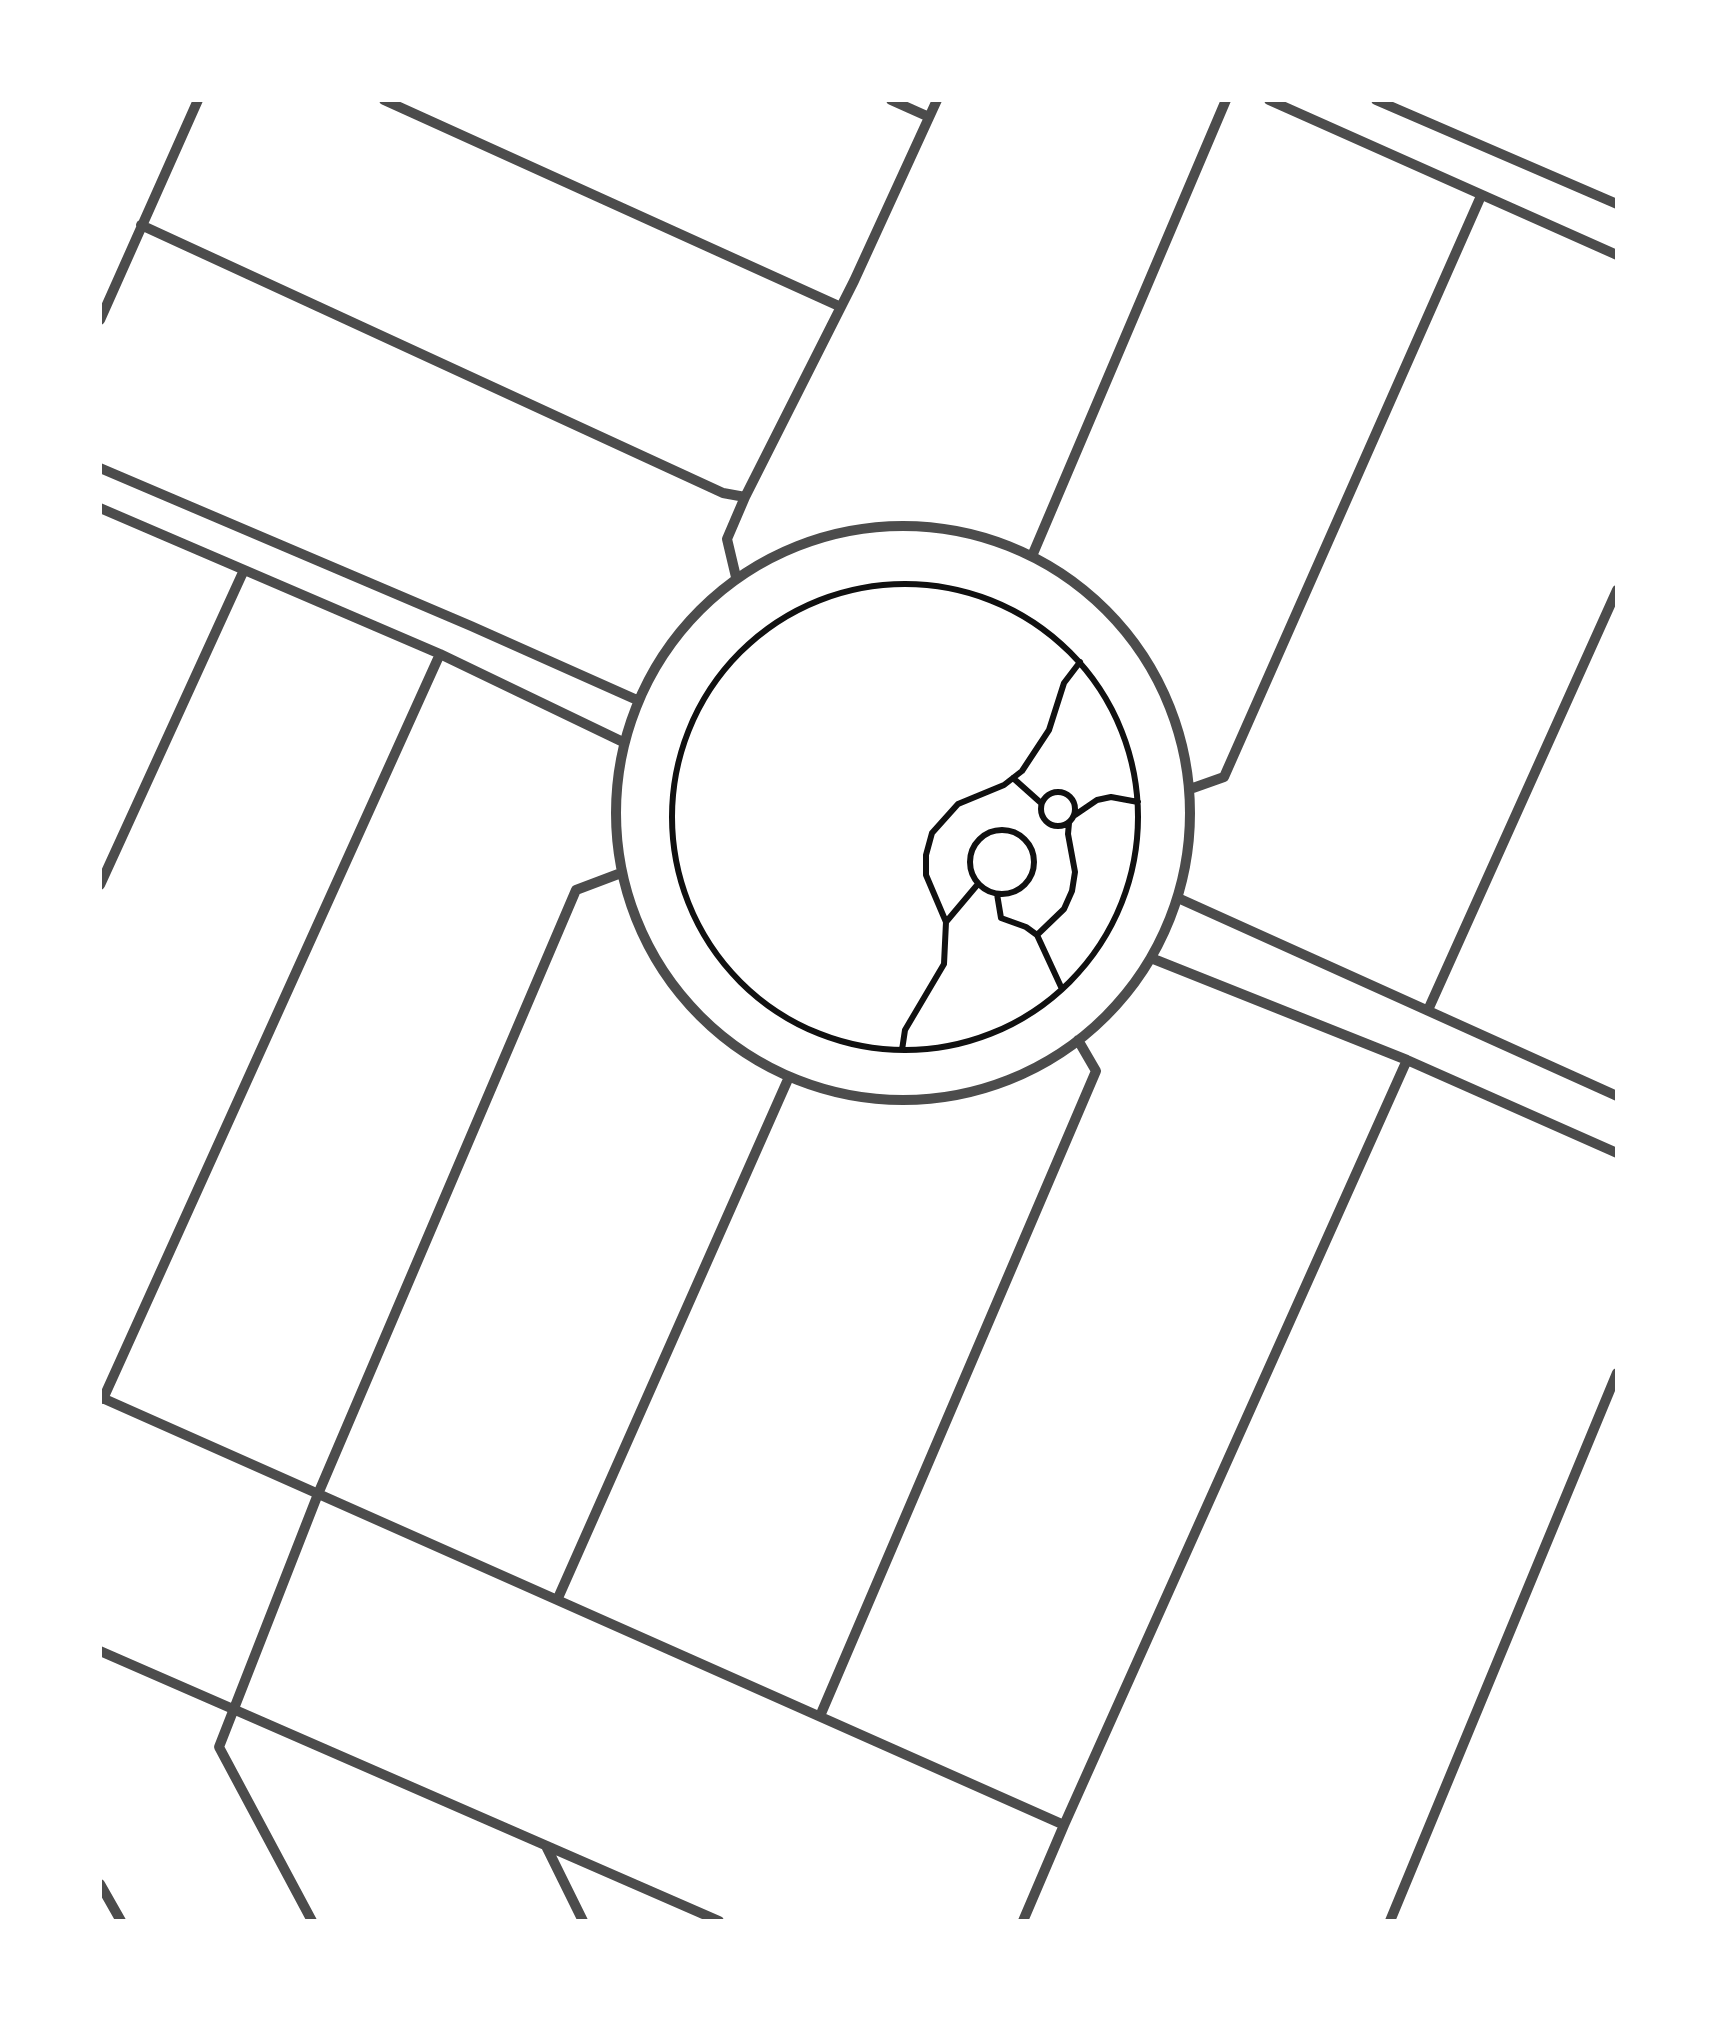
<!DOCTYPE html>
<html>
<head>
<meta charset="utf-8">
<style>
	body { margin:0 }
	#map { position:relative; width:1717px; height:2021px; overflow:hidden; background:#fff; font-family:"Fira Sans Condensed",sans-serif }
	canvas { display:block }
	.frame { position:absolute; inset:0; border:102px solid #fff; pointer-events:none }
</style>
</head>
<body>
<div id="map">
<canvas width="1717" height="2021"></canvas>
<div class="frame"></div>
</div>
<script>
const ctx = document.querySelector('canvas').getContext('2d');
ctx.lineJoin = 'round';
function shape(rows) {
  const path = new Path2D();
  for (const r of rows) {
    if (r.length === 3) {
      path.moveTo(r[0] + r[2], r[1]);
      path.arc(r[0], r[1], r[2], 0, 2 * Math.PI);
      continue;
    }
    path.moveTo(r[0], r[1]);
    for (let i = 2; i < r.length; i += 2) path.lineTo(r[i], r[i + 1]);
  }
  return path;
}
function stroke(path, color, width, dash) {
  ctx.strokeStyle = color;
  ctx.lineWidth = width;
  ctx.lineCap = dash ? 'butt' : 'round';
  ctx.setLineDash(dash || []);
  ctx.stroke(path);
}
stroke(shape([
	[905,817,233],
	[1013,778,1041,803],
	[1058,809,17],
	[1075,815,1097,800,1111,797,1138,802],
	[1002,862,32],
	[997,894,1001,918,1026,927,1037,935,1062,989],
	[946,922,978,884],
	[1037,935,1064,909,1072,891,1075,872,1068,834,1069,823],
	[902,1050,905,1030,944,964,946,922,926,875,926,855,932,833,958,804,1004,785,1022,771,1049,730,1064,683,1080,662]
]), '#111', 6);
stroke(shape([
	[384,100,841,307],
	[891,100,929,117],
	[1269,100,1617,255],
	[1376,100,1617,204],
	[141,225,723,493,745,497],
	[100,320,198,100],
	[100,468,471,626,637,700],
	[100,508,440,654,623,742],
	[903,813,287],
	[1032,556,1226,100],
	[736,577,727,539,745,497,854,281,937,100],
	[1193,788,1224,777,1481,196],
	[100,885,244,570],
	[1178,898,1617,1096],
	[1151,958,1407,1060,1617,1153],
	[1428,1010,1617,590],
	[100,1397,1064,1825,1407,1060],
	[103,1399,440,654],
	[558,1598,789,1077],
	[100,1651,719,1921],
	[820,1716,1096,1071,1078,1040],
	[546,1846,583,1921],
	[100,1884,121,1921],
	[312,1921,219,1747,318,1494,576,890,621,873],
	[1023,1921,1064,1825],
	[1390,1921,1617,1373]
]), '#4c4c4c', 10);
</script>
</body>
</html>
